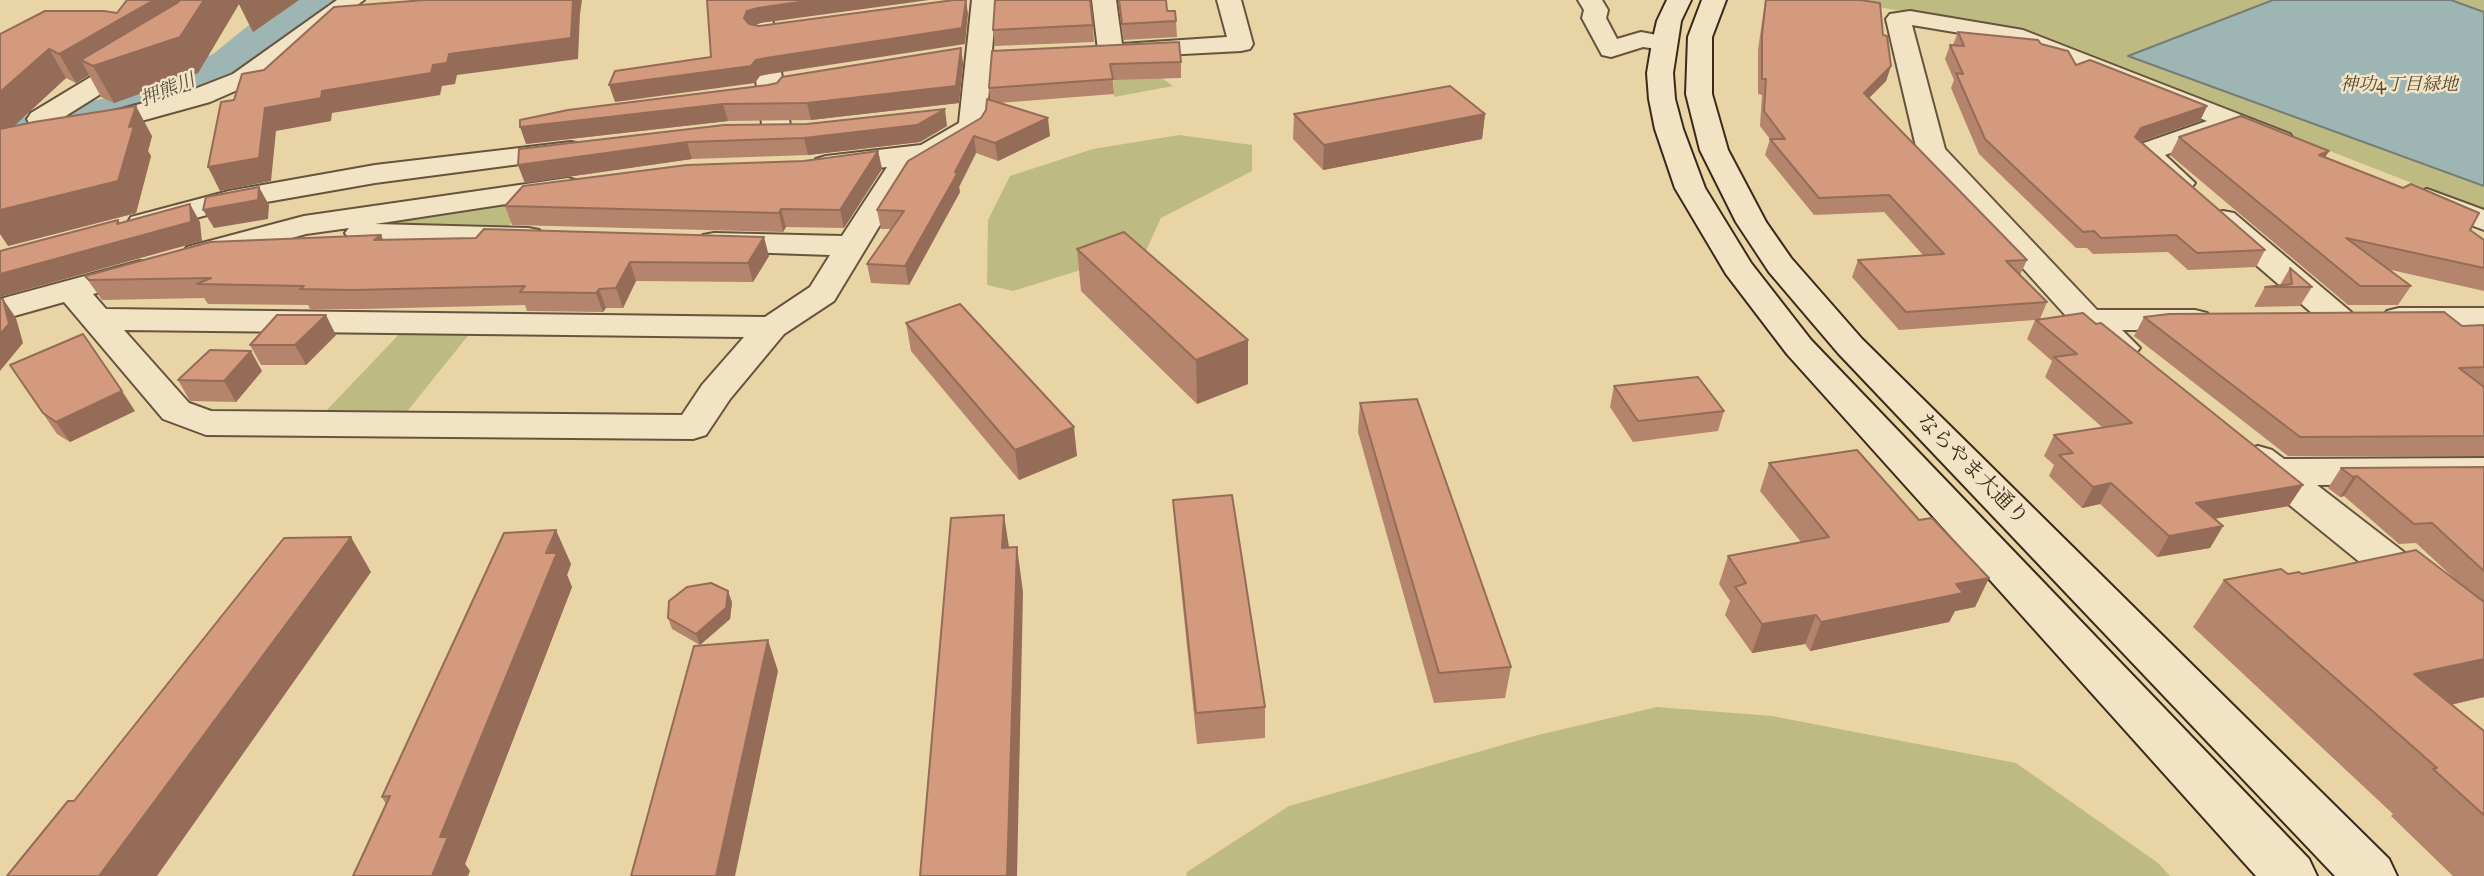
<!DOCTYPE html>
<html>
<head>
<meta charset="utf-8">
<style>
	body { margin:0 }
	canvas { display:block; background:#e9d4a5 }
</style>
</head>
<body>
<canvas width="2484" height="876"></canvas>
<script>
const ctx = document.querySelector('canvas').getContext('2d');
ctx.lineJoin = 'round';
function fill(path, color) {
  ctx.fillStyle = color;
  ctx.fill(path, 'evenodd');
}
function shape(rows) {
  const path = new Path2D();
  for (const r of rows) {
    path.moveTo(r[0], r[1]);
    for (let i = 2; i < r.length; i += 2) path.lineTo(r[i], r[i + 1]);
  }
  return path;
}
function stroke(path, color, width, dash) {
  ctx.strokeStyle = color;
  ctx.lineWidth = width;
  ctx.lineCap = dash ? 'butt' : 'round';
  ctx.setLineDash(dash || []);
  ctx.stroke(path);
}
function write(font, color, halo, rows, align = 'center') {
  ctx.font = font + ' "IM FELL Great Primer","Noto Serif JP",serif';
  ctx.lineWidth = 5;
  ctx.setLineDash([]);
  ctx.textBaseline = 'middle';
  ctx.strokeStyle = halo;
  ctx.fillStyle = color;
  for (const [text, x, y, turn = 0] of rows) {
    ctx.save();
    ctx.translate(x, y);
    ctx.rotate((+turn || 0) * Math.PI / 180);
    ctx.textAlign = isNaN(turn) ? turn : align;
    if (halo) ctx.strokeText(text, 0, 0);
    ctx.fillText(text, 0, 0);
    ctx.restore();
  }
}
fill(shape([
	[1836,0,2484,0,2484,211,2021,31],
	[1113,53,1152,71,1173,86,1114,97],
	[1179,135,1252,145,1252,171,1161,218,1145,253,1087,268,1013,291,987,285,988,220,1010,176,1093,149],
	[533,196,502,234,377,224,382,221],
	[406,327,475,327,405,414,325,412],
	[1657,707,1772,716,2016,763,2158,863,2170,876,1186,876,1187,872,1289,806,1534,736]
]), '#bdbb81');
const water = shape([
	[2273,0,2451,0,2484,12,2484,186,2128,56,2273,0]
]);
fill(water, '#9db5b3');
stroke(water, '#767d77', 2);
fill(shape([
	[285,0,335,0,329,9,299,27,245,74,173,110,0,152,0,122,140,90,213,54,269,9,285,0]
]), '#9db5b3');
const street = shape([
	[203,0,228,0,193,36,56,122,58,126,192,90,233,74,337,0,364,0,251,84,210,102,0,160,0,142,34,133,27,119,31,113,175,26,203,0],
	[745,0,769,0,791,131,787,137,777,139,767,137,763,131,745,0],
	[972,0,996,0,986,127,982,133,909,177,834,301,784,334,730,399,706,435,693,439,206,435,163,419,64,302,0,320,0,299,140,261,152,264,156,271,152,278,93,294,106,309,765,317,810,287,830,255,714,251,703,249,698,242,703,235,714,233,842,236,887,167,826,174,816,171,812,165,816,159,826,156,921,145,959,123,972,0],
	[124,330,744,337,702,385,682,415,211,411,189,403,124,330],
	[1092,0,1116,0,1122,44,1227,37,1217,0,1241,0,1253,44,1250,49,1241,51,1126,57,1101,55,1098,50,1092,0],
	[1578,0,1602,0,1608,10,1606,18,1617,39,1641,32,1673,38,1676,43,1673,48,1664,50,1643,47,1611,57,1602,55,1582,18,1584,10,1578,0],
	[1910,11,2023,30,2290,134,2294,140,2290,146,2280,148,2232,131,2165,155,2195,183,2190,189,2180,192,2170,189,2131,152,2135,146,2207,121,2008,41,1912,25,1945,149,2097,310,2195,310,2207,313,2212,320,2207,327,2195,330,2122,330,2140,348,2134,355,2122,359,2110,355,2076,327,1917,151,1886,19,1890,14,1910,11],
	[571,142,581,144,585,150,581,156,375,183,232,208,142,233,131,231,127,224,131,217,229,191,375,165,571,142],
	[568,178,578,181,583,187,578,193,375,224,528,228,539,230,544,237,539,244,528,246,361,242,350,240,345,233,349,228,306,234,198,264,187,261,182,254,187,247,304,216,568,178],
	[2427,189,2484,210,2484,230,2416,204,2412,198,2416,192,2427,189],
	[2223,211,2234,213,2351,312,2356,319,2351,326,2339,329,2327,326,2212,227,2208,220,2212,213,2223,211],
	[2399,308,2484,308,2484,328,2399,328,2387,325,2382,318,2387,311,2399,308],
	[2258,446,2272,450,2284,459,2484,458,2484,484,2317,485,2484,614,2484,655,2468,650,2244,468,2238,459,2244,450,2258,446]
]);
const secondary = shape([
	[1667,0,1691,0,1681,21,1673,73,1675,99,1683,129,1705,188,1751,263,1811,340,2309,859,2317,876,2256,876,1787,354,1726,274,1675,188,1655,129,1649,99,1647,73,1652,43,1657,21,1667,0],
	[1702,0,1726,0,1712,37,1712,94,1728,150,1766,222,1791,258,1862,339,2389,859,2397,876,2335,876,1838,353,1769,272,1736,222,1700,150,1686,94,1688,37,1702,0]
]);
stroke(street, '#66543e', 4);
stroke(secondary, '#3b2a1c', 4);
fill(street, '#f1e3c4');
fill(secondary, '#f1e3c4');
fill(shape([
	[127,0,299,0,253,32,239,4,198,73,114,103,101,97,89,75,76,83,66,78,14,126,152,136,148,151,151,156,136,213,8,246,0,34,117,13],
	[1118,0,1166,0,1167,11,1176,21,1177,37,1123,40],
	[1765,0,1860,0,1883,35,1891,66,1886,81,1869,98,2027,260,2020,275,2047,302,2040,319,2289,506,2214,519,2223,526,2210,548,2157,557,2100,504,2082,508,2049,476,2054,465,2044,456,2054,435,2103,428,2045,377,2052,361,2027,339,2035,320,1899,330,1852,277,1858,260,1923,255,1884,212,1814,215,1765,155,1770,139,1760,126,1762,95,1758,94,1758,50],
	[1093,25,1094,42,995,46,993,30],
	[1958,32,2041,44,2076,65,2207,106,2200,121,2140,141,2265,250,2256,267,2188,270,2168,252,2093,254,2087,248,2076,248,1979,154,1951,88,1954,80,1945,59,1950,45,1953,45],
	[961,48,963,64,959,103,811,120,728,121,526,144],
	[992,51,1181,62,1181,78,1113,80,1114,94,999,103,1050,136,998,161,976,153,959,187,960,192,909,285,871,283,867,264,891,229,881,229,877,210,981,118,986,110,990,100,989,88],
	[1294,114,1485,114,1482,139,1323,170,1293,139],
	[724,125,947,126,920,142,808,155,692,159,525,183,518,165],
	[2179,137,2329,151,2325,157,2470,230,2484,240,2484,291,2387,269,2411,286,2398,305,2348,305,2170,155],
	[878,151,882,169,844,228,786,227,783,232,512,225,505,206,804,161],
	[381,235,383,240,769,256,753,282,636,281,623,308,606,308,603,312,527,311,525,305,362,309,310,309,308,305,208,304,204,298,102,300,85,276],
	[1077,249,1248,384,1197,404,1081,291],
	[2290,268,2312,287,2300,306,2254,307,2265,287,2280,285],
	[2144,317,2462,326,2484,325,2484,386,2482,386,2484,387,2484,456,2288,456,2134,336],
	[906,323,1077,456,1019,480,911,351],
	[336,335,306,365,261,365,250,345],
	[10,365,135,411,70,442,57,434],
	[262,371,236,402,190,401,178,380],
	[1614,386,1724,411,1718,431,1633,442,1610,407],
	[1360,403,1511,667,1505,698,1434,703,1358,432],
	[1769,463,1919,520,1989,578,1975,607,1955,611,1949,622,1810,651,1805,644,1752,653,1725,615,1730,601,1719,584,1728,556,1801,542,1760,491],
	[2484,467,2484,697,2451,705,2484,731,2484,876,2453,876,2391,816,2393,814,2193,627,2224,580,2288,574,2302,574,2456,580,2416,543,2399,544,2344,496,2340,497,2328,488,2341,468],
	[1173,500,1265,707,1265,738,1197,744,1175,529],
	[571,564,567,575,572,587,465,864,470,871,386,804,382,797],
	[732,602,730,619,700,645,672,629,668,618]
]), '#b5846c');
fill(shape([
	[154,0,299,0,253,32,239,4,198,73,114,103,93,66,81,60,89,75,76,83,59,54],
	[573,0,582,0,580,14,578,59,457,75,455,84,442,86,440,95,332,113,331,121,276,131,271,181,220,191,208,167,265,108,322,91,433,65,449,54],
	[814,0,929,0,761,23,751,27,744,18,747,11,758,8],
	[966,0,968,14,965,44,770,74,760,76,755,83,615,102,609,85],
	[961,48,963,64,959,103,811,120,807,103],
	[49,49,66,78,0,139,0,92],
	[1891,66,1886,81,1859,108,1864,93],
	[723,104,728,121,526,144,520,127],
	[136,106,152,136,148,151,151,156,136,213,8,246,0,234,0,181,129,127],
	[2207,106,2200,121,2134,144,2135,137,2141,128],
	[945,109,947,126,920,142,808,155,804,138],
	[1485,114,1482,139,1323,170,1324,145],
	[1048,118,1050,136,998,161,995,143],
	[974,136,976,153,959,187,960,192,909,285,905,266],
	[687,142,692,159,525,183,518,165],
	[878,151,882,169,844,228,840,210],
	[2329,151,2319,168,2319,155],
	[259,187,269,205,268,219,214,228,203,210],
	[190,204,200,222,202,241,0,297,0,274,117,224,118,220,129,239],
	[781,209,786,227,783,232,779,213],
	[381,235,389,254,374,240],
	[764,237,769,256,753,282,748,263],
	[630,262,636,281,623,308,616,288],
	[599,289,606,308,603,312,596,293],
	[3,299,16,318,23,343,0,371,0,334],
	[326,315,336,335,306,365,295,345],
	[1248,340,1248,384,1197,404,1196,360],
	[251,351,262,371,236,402,224,381],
	[122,391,135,411,70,442,56,422],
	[1074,427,1077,456,1019,480,1015,450],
	[2357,476,2344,496,2340,497,2353,477],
	[2111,483,2100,504,2082,508,2093,487],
	[2303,485,2289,506,2183,524,2196,503],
	[1004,515,1011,560,1002,548],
	[2223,526,2210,548,2157,557,2169,536],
	[556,530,571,564,567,575,572,587,465,864,470,871,468,876,432,876,440,837],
	[351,537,371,572,157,876,99,876],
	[1017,547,1023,592,1017,876,1007,876],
	[1989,578,1975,607,1955,611,1949,622,1810,651,1821,622,1956,584],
	[728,591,732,602,730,619,700,645,696,634],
	[1816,615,1805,644,1752,653,1762,624],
	[768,640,778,671,735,876,716,876],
	[2484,659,2484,697,2383,720,2414,674]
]), '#946c58');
const building = shape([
	[127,0,154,0,59,54,49,49,0,92,0,34,45,11,104,11,117,13,127,0],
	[180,0,204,0,180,37,93,66,81,60,177,3,180,0],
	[425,0,573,0,571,38,449,54,447,63,433,65,431,73,322,91,321,98,265,108,259,158,208,167,221,102,234,100,242,74,264,70,334,7,425,0],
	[707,0,814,0,758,8,747,11,744,18,749,24,759,26,954,0,966,0,962,28,766,58,756,60,751,66,609,85,615,71,711,57,707,0],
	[995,0,1090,0,1093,25,993,30,995,0],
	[1119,0,1166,0,1167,11,1175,11,1176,21,1122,24,1119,0],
	[1766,0,1860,0,1880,3,1883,35,1887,36,1891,66,1864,93,2027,260,2006,261,2047,302,1906,312,1858,260,1944,254,1889,195,1819,198,1770,139,1785,139,1764,111,1766,79,1762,79,1762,35,1766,0],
	[1958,32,2038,40,2041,44,2068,51,2076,65,2090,60,2207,106,2141,128,2135,137,2265,250,2197,253,2176,235,2101,238,2094,231,2083,232,1985,139,1956,73,1963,74,1950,45,1964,46,1958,32],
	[1179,42,1181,62,1110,64,1113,79,989,88,992,51,1179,42],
	[961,48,956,86,807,103,723,104,520,127,520,120,568,110,768,85,777,83,782,77,961,48],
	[1450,86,1485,114,1324,145,1294,114,1450,86],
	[987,99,1048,118,995,143,974,136,955,172,957,174,905,266,867,264,904,211,877,210,908,161,981,118,986,110,987,99],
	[136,106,129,127,134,126,118,181,0,210,0,129,34,122,136,106],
	[945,109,917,125,804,138,687,142,518,165,519,149,724,125,807,124,945,109],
	[2241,116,2329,151,2319,155,2403,188,2411,184,2479,213,2470,230,2484,240,2484,268,2346,238,2411,286,2360,286,2179,137,2241,116],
	[878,151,840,210,781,209,779,213,505,206,523,186,687,165,804,161,878,151],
	[259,187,258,200,203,210,206,197,259,187],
	[190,204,191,222,0,274,0,251,118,220,117,224,190,204],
	[484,229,764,237,748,263,630,262,616,288,599,289,596,293,520,292,525,286,352,290,300,289,304,286,197,284,211,278,89,280,85,276,210,242,381,235,374,240,476,238,484,229],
	[1124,232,1248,340,1196,360,1077,249,1124,232],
	[2290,268,2312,287,2265,287,2292,284,2290,268],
	[0,299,3,299,9,324,0,334,0,299],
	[960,304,1074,427,1015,450,906,323,960,304],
	[2444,312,2462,326,2484,325,2484,367,2459,368,2484,387,2484,436,2300,437,2144,317,2169,314,2444,312],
	[2083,313,2096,324,2101,323,2303,485,2196,503,2223,526,2169,536,2111,483,2093,487,2059,455,2073,453,2054,435,2132,423,2054,357,2077,354,2036,320,2083,313],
	[277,315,326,315,295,345,250,345,277,315],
	[83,334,122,391,56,422,43,413,10,365,83,334],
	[210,350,251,351,224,381,178,380,210,350],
	[1698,377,1724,411,1638,421,1614,386,1698,377],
	[1417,399,1511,667,1439,673,1360,403,1417,399],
	[1857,450,1919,520,1932,518,1989,578,1956,584,1963,593,1821,622,1816,615,1762,624,1735,587,1746,583,1728,556,1829,537,1769,463,1857,450],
	[2484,467,2484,571,2432,523,2414,524,2357,476,2353,477,2341,468,2484,467],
	[1232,495,1265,707,1196,713,1173,500,1232,495],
	[1004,515,1002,548,1017,547,1007,876,920,876,951,518,1004,515],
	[556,530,546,553,557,553,440,837,448,837,432,876,353,876,390,796,382,797,504,533,556,530],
	[351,537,99,876,7,876,68,801,74,801,284,538,351,537],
	[2416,550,2484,602,2484,659,2414,674,2484,731,2484,815,2433,769,2437,768,2224,580,2281,569,2288,574,2299,572,2302,574,2416,550],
	[711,583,728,591,726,608,696,634,668,618,669,601,687,587,711,583],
	[768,640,716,876,631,876,694,646,768,640]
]);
fill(building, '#d39a7d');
stroke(building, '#946c58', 2);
write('italic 18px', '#554730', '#f1e3c4', [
	["神功4丁目緑地",2399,86]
]);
write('italic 19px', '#544d42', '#f1e3c4', [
	["押熊川",168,91,-22]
]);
write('21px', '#3b2a1c', '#f1e3c4', [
	["ならやま大通り",1972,470,45]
]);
</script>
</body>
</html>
